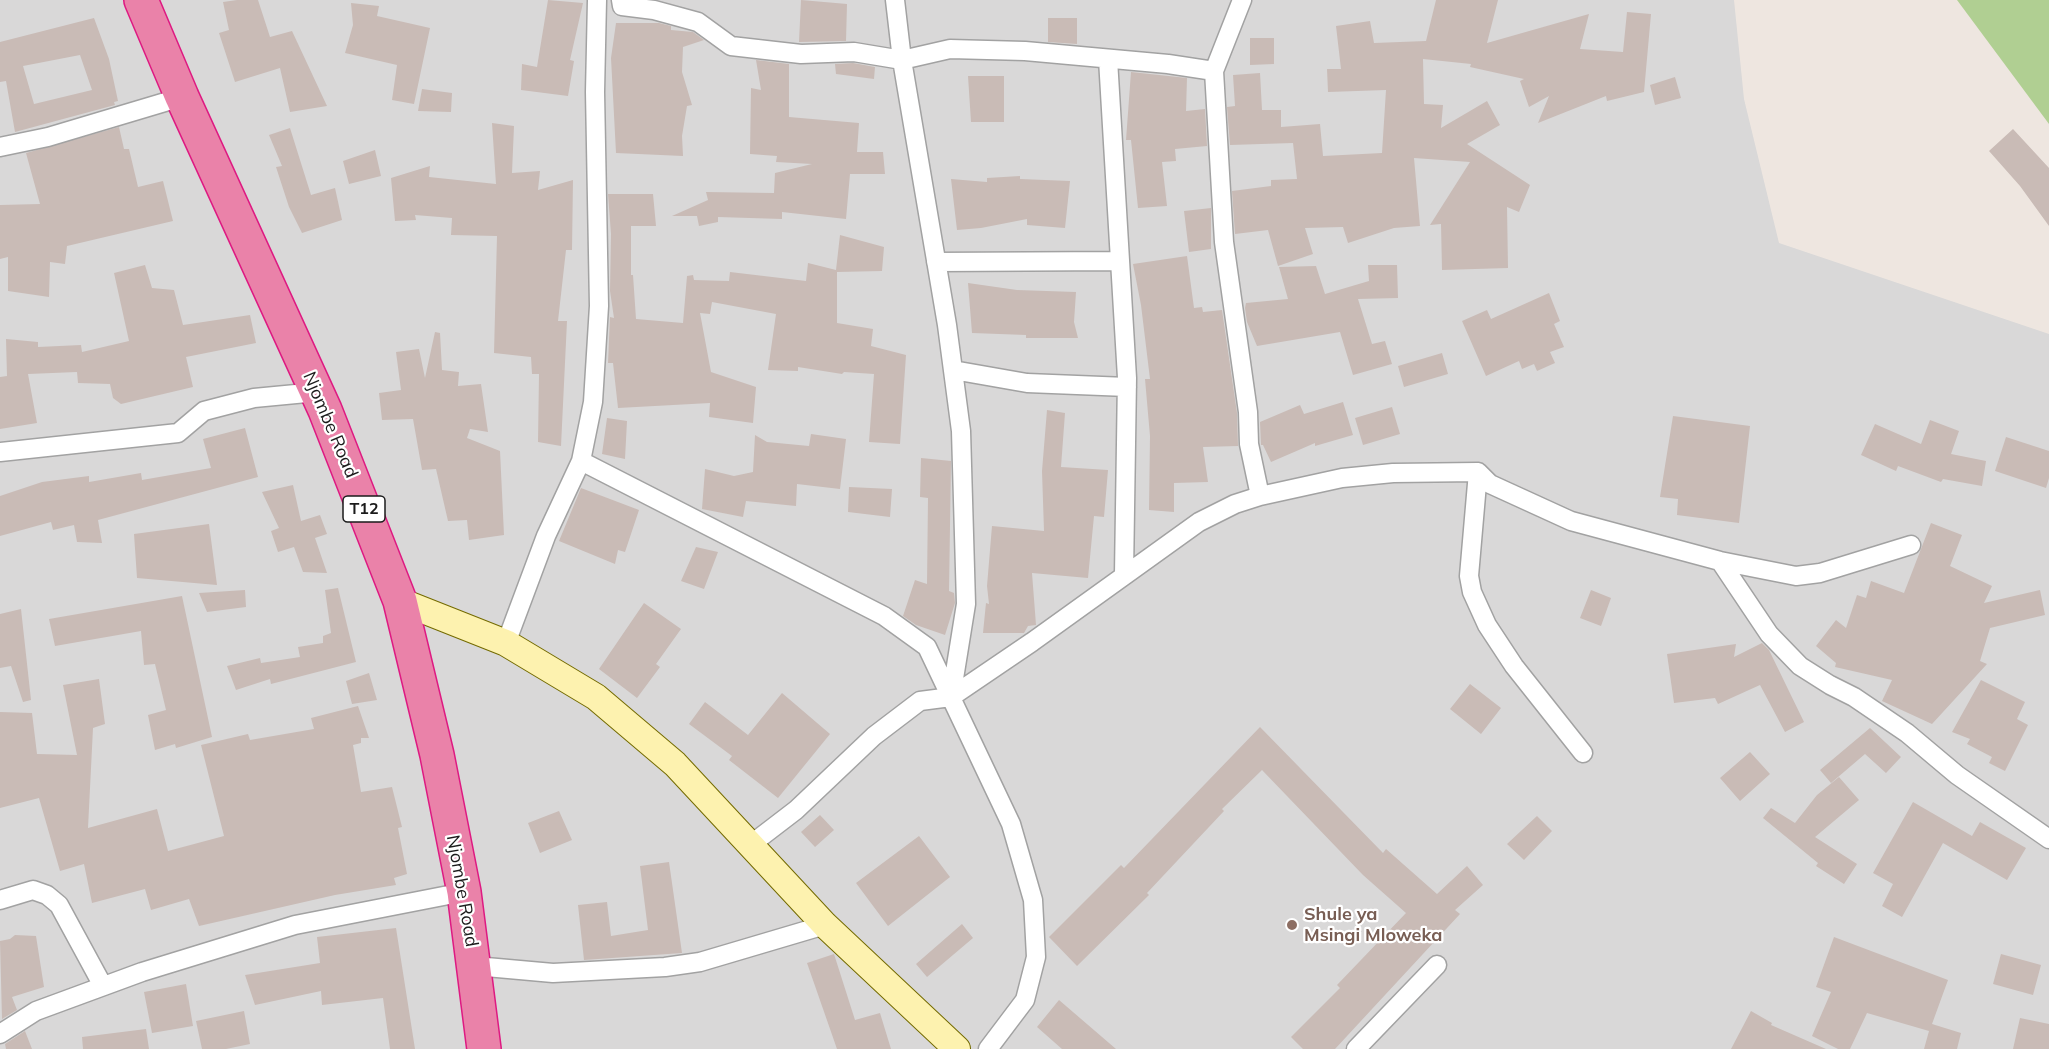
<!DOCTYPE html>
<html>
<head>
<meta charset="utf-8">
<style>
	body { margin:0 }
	canvas { display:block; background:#eee6e0 }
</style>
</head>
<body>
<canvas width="2049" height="1049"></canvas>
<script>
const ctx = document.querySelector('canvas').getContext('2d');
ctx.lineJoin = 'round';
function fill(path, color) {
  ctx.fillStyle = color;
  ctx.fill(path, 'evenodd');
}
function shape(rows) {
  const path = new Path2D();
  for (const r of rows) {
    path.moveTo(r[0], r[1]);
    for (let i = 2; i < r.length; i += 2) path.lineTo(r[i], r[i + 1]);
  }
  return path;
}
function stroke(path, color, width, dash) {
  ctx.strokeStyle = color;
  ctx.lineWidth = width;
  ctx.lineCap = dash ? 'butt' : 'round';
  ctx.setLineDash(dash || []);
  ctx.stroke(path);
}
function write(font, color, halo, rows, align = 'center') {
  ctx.font = font + ' Mulish,sans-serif';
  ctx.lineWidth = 4.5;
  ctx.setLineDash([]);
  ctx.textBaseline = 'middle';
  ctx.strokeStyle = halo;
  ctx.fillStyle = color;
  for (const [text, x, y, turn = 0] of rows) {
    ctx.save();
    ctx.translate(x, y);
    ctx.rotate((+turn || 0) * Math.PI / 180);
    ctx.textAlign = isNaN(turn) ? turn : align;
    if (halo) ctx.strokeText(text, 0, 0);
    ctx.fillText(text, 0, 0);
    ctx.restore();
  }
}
fill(shape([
	[0,0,1734,0,1744,99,1779,243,2049,334,2049,1049,0,1049]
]), '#d9d8d8');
fill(shape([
	[1957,0,2049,0,2049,124]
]), '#b0cf92');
fill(shape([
	[237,0,258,0,270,37,292,31,327,106,290,112,280,68,235,82,219,33,229,30,223,2],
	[548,0,583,3,570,60,574,61,568,96,521,90,522,64,537,67],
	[801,0,847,4,846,41,799,42],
	[1436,0,1498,0,1487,43,1589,14,1580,49,1623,52,1627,12,1651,14,1644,92,1607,101,1606,96,1538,123,1549,96,1529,107,1520,81,1524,79,1470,67,1471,64,1423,59,1424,104,1443,105,1441,128,1487,101,1500,125,1467,144,1530,185,1519,212,1507,207,1508,268,1442,270,1441,224,1430,225,1470,162,1414,158,1420,226,1394,228,1348,243,1343,227,1305,228,1313,254,1278,266,1268,230,1235,234,1232,191,1271,186,1271,180,1297,179,1293,143,1230,145,1227,107,1235,106,1233,75,1260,73,1262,110,1281,110,1281,127,1320,124,1323,156,1382,153,1386,90,1328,92,1327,69,1341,69,1336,26,1370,21,1374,43,1426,41],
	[351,3,379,6,377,16,430,28,414,104,392,100,397,65,345,53,353,25],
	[94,18,109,59,118,101,114,102,115,105,15,132,6,81,0,82,0,42],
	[80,55,92,90,34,104,23,66],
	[1048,18,1077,18,1077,44,1048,42],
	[616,23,659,23,671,26,671,30,693,32,704,40,683,47,682,72,692,105,687,106,682,136,683,156,616,153,611,58],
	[1250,38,1274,38,1274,64,1250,65],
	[756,60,789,64,789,117,859,123,857,152,883,152,885,174,850,174,846,219,782,212,782,219,718,217,718,222,699,226,697,216,672,216,708,200,706,192,774,193,775,173,812,164,776,162,777,156,750,154,751,88,761,90],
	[853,63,875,67,874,79,836,74,835,64],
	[1131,72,1187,78,1186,111,1205,109,1207,146,1175,149,1176,161,1162,162,1167,206,1138,208,1131,140,1126,140],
	[968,76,1004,76,1004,122,971,122],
	[1675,77,1681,98,1655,105,1650,85],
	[422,89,452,93,451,112,418,111],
	[492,123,514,126,512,173,540,171,538,190,573,180,572,250,566,250,558,321,567,321,561,446,538,442,539,374,532,374,531,357,494,353,497,236,451,235,452,218,415,215,416,220,395,221,391,178,430,166,429,177,496,184],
	[119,127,124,149,129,149,138,187,163,181,173,221,67,246,65,264,50,262,49,297,8,291,8,257,0,259,0,205,40,204,26,153],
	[290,128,311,195,335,188,342,220,302,233,289,207,276,167,282,166,269,135],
	[2013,129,2049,168,2049,226,2020,186,1989,151],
	[375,150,381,176,349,184,343,161],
	[1020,176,1020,179,1070,181,1065,228,1027,225,1027,219,981,228,957,230,951,179,987,182,987,178],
	[608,194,653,194,656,226,631,226,631,275,633,275,636,319,683,323,687,276,693,275,694,280,729,281,730,272,806,281,808,263,836,270,840,235,884,247,882,271,837,272,837,323,873,329,871,346,906,355,900,444,869,442,874,374,844,372,842,374,798,367,798,371,768,370,776,314,712,302,710,314,700,313,711,372,756,387,753,423,709,417,710,403,618,408,613,363,608,363,610,317,614,318,610,291,611,234],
	[1211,208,1211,249,1189,252,1184,211],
	[1187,256,1194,308,1202,307,1203,312,1222,310,1237,413,1238,446,1203,447,1208,482,1174,483,1174,512,1149,510,1150,436,1145,379,1150,379,1141,305,1133,264],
	[145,265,152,288,174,290,183,325,250,315,256,343,186,357,193,387,121,404,113,398,110,384,78,383,77,372,28,374,37,423,0,429,0,377,7,376,6,339,38,342,38,347,81,345,82,352,129,341,114,273],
	[1368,265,1397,265,1398,298,1358,299,1372,344,1385,341,1392,364,1353,375,1340,332,1257,346,1247,322,1245,308,1246,303,1288,299,1279,267,1316,266,1325,294,1369,281],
	[968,283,1017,290,1076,292,1074,322,1078,338,1026,338,1026,335,972,333],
	[1549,293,1560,321,1554,324,1564,347,1550,352,1555,363,1537,371,1534,364,1522,369,1519,361,1486,376,1462,321,1487,310,1491,319],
	[435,332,440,333,442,370,459,372,458,386,481,384,488,432,470,429,467,438,500,451,504,535,469,540,467,520,448,521,436,469,422,470,413,419,382,420,379,393,401,390,396,352,419,349,425,378],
	[1442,353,1448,374,1404,387,1398,366],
	[1343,402,1353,435,1315,446,1315,443,1271,462,1263,445,1261,445,1260,422,1300,405,1304,414],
	[1392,407,1400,434,1363,445,1355,418],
	[1047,410,1065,413,1061,467,1108,470,1104,517,1094,516,1088,578,1032,573,1036,625,1028,626,1024,633,983,633,986,603,989,604,987,586,992,526,1044,531,1042,471],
	[1673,416,1750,426,1739,523,1677,515,1678,499,1660,497],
	[607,418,627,421,625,459,602,454],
	[1930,420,1959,431,1951,454,1986,461,1982,486,1943,479,1941,482,1898,466,1896,471,1861,455,1875,424,1921,444],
	[245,428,258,477,98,520,102,543,77,542,74,525,53,530,51,522,0,536,0,496,42,482,89,476,89,482,141,473,142,480,211,468,203,439],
	[811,434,846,439,840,489,797,484,796,506,746,501,743,517,702,509,705,469,734,476,753,472,755,435,767,442,809,446],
	[2006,437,2049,451,2049,478,2046,488,1995,471],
	[921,458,951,461,949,591,954,593,955,603,945,635,916,625,903,616,915,580,927,584,928,498,920,497],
	[293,485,301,521,320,515,327,534,315,538,327,573,303,572,294,547,278,552,271,531,279,528,262,492],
	[849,487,892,489,890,517,848,512],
	[581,488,639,510,625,552,618,550,615,564,559,541],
	[1931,523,1962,535,1950,566,1992,586,1984,603,2040,590,2045,615,1990,628,1980,661,1987,664,1932,724,1882,701,1892,680,1835,667,1836,663,1816,646,1836,620,1846,628,1857,595,1866,598,1871,581,1904,593],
	[209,524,217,585,137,578,134,534],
	[696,547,718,552,704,589,681,581],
	[338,588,356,662,271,684,270,679,236,690,227,666,260,658,261,663,300,657,298,647,323,643,323,636,331,633,325,590],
	[245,590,246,607,207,612,199,593],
	[1591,590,1611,598,1601,626,1580,618],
	[182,596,212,737,176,748,175,744,155,750,148,715,166,710,155,664,144,665,141,631,55,646,49,619],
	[644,603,681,629,656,664,660,667,637,698,599,669],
	[21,609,31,700,23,702,11,666,0,668,0,614],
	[1762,643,1769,650,1804,722,1785,732,1760,685,1718,704,1715,698,1674,703,1667,654,1736,644,1734,657],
	[369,673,377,700,352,704,346,681],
	[99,679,105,724,93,728,88,828,157,809,168,851,224,836,201,745,248,734,250,740,314,729,311,718,358,706,369,738,361,738,361,743,353,745,361,792,392,787,402,827,398,828,407,874,394,878,396,885,335,895,199,926,189,899,151,910,145,889,92,903,84,864,60,871,39,798,0,808,0,712,32,713,37,754,77,755,63,685],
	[1981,680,2025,702,2017,719,2028,725,2005,771,1989,763,1992,757,1967,744,1970,739,1952,732],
	[1470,684,1501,708,1481,734,1450,709],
	[782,693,830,734,778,798,729,760,732,756,689,724,705,702,748,735],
	[1260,727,1383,853,1386,849,1437,894,1467,866,1483,885,1455,910,1460,914,1335,1049,1303,1049,1291,1037,1340,988,1337,985,1406,913,1363,875,1262,770,1222,809,1224,811,1147,893,1149,895,1077,966,1049,937,1121,865,1124,868],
	[1870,728,1901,757,1886,773,1865,754,1831,783,1820,770],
	[1750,752,1770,774,1740,801,1720,778],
	[1839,777,1859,800,1815,837,1857,864,1844,884,1816,866,1818,863,1763,818,1771,808,1795,823,1817,795],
	[1913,802,1972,836,1980,822,2026,848,2007,880,1943,843,1902,917,1882,906,1893,884,1873,873],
	[559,811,572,840,540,853,528,823],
	[820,815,834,830,815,847,801,832],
	[1537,816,1552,831,1524,860,1507,844],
	[919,836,950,877,888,926,856,883],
	[669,862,682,953,584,960,578,905,607,902,611,936,648,930,640,866],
	[962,924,973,938,927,977,916,964],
	[396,928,415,1049,390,1049,383,998,322,1005,321,991,255,1005,245,975,320,963,317,937],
	[15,935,36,936,44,987,12,997,17,1010,2,1019,0,941,10,939],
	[1834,937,1948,980,1932,1024,1961,1033,1957,1049,1924,1049,1929,1031,1867,1013,1850,1049,1838,1049,1812,1036,1831,992,1816,987],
	[834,954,855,1020,880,1013,891,1049,837,1049,807,963],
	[2001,954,2041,965,2033,995,1993,984],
	[186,984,193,1026,152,1033,144,992],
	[1059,1000,1116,1049,1062,1049,1037,1027],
	[244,1011,250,1044,226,1049,202,1049,196,1021],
	[1751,1011,1772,1023,1771,1025,1826,1049,1731,1049],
	[2020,1018,2049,1024,2049,1049,2013,1049],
	[146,1029,149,1049,83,1049,82,1037],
	[25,1031,32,1049,6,1049,5,1044]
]), '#c9bbb6');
const street = shape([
	[621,0,622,6,654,10,698,22,731,46,801,54,854,52,902,60,950,49,1025,51,1168,64,1214,71],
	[1242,0,1214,71,1224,242,1248,412,1249,444,1260,496],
	[1108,59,1127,378,1124,574],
	[0,147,48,137,182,97],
	[936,262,1120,261],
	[953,370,1027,383,1127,387],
	[0,452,178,433,204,411,254,398,317,392],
	[581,461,884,616,927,647,1011,824,1033,900,1036,957,1025,1000,988,1049],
	[1478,472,1469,576,1472,592,1487,625,1514,666,1583,753],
	[1720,561,1769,634,1800,666,1830,685,1854,697,1907,733,1957,775,2049,839],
	[506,643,546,536,581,461,593,402,599,306,595,92,597,0],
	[951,697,1032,642,1199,522,1235,504,1260,496,1342,478,1393,473,1478,472,1490,484,1571,521,1720,561,1796,576,1820,573,1911,545],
	[749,846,796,810,874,736,920,701,951,697,966,604,961,431,947,325,902,60,895,0],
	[0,900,33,890,47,895,59,905,103,986],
	[475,966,553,973,665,967,700,962,825,925],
	[0,1034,36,1011,142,972,295,925,464,892],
	[1356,1049,1437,965]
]);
const secondary = shape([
	[400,601,506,643,596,697,675,764,825,925,957,1049]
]);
const highway = shape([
	[141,0,182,97,325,410,400,601,437,755,464,892,484,1049]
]);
stroke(street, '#a2a2a2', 21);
stroke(secondary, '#746b00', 28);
stroke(highway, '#de1a82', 36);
stroke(street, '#fff', 18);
stroke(secondary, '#fdf2af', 26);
stroke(highway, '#ea82a9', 33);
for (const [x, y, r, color] of [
	[1292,925,6,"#8d6e63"]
]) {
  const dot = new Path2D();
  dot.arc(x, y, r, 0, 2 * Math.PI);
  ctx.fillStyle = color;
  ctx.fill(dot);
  stroke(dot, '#fff', 2);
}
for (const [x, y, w] of [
	[364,509,42]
]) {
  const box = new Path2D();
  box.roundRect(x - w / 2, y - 13, w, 26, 4.5);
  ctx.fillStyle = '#fff';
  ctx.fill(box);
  stroke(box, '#1b1b1b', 1.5);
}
write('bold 16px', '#1b1b1b', null, [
	["T12",364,509]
]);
write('18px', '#1b1b1b', '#fff', [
	["Njombe Road",330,425,67],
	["Njombe Road",462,891,80]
]);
write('bold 18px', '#785e54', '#fff', [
	["Shule ya",1304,915],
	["Msingi Mloweka",1304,936]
], 'left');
</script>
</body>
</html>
